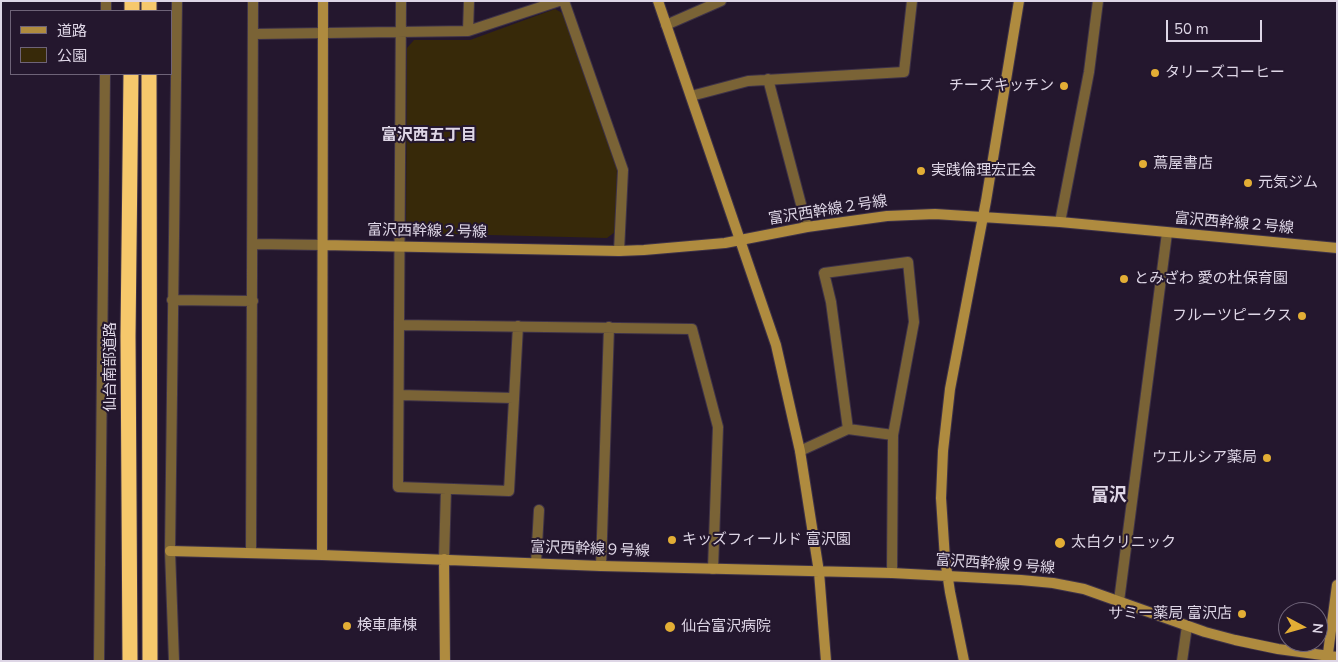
<!DOCTYPE html>
<html>
<head>
<meta charset="utf-8">
<style>
	body { margin:0 }
	#map { position:relative; width:1338px; height:662px; overflow:hidden; background:#24172e; font-family:"Nunito Sans","Noto Sans JP",sans-serif }
	canvas { display:block }
	.frame { position:absolute; inset:0; border:2px solid #ded6e6; pointer-events:none }
	.legend { position:absolute; left:10px; top:10px; width:162px; height:65px; box-sizing:border-box; background:#24172e; border:1px solid #6e6378; margin:0; padding:6px 9px; list-style:none; font-size:15px; color:#ded6e6 }
	.legend li { display:flex; align-items:center; gap:10px; height:25px }
	.legend b { width:25px; border:1px solid #6e6378 }
	.north { position:absolute; left:1278px; top:602px; width:50px; height:50px; box-sizing:border-box; background:#24172e; border:1px solid #6e6378; border-radius:50%; rotate:96deg; font-size:14px; font-weight:700; line-height:20px; text-align:center; color:#ded6e6 }
	.north::after { content:''; display:block; margin:auto; width:18px; height:22px; background:#e3ae35; clip-path:polygon(50% 0,100% 100%,50% 72%,0 100%) }
	.scale { position:absolute; left:1166px; top:20px; width:96px; height:22px; box-sizing:border-box; border:2px solid #ded6e6; border-top:0; padding-left:6px; font-size:15px; line-height:18px; white-space:nowrap; color:#ded6e6; -webkit-text-stroke:4px #24172e; paint-order:stroke }
</style>
</head>
<body>
<div id="map">
<canvas width="1338" height="662"></canvas>
<div class="frame"></div>
<ul class="legend">
<li><b style="height:6px;background:#af8b3f"></b>道路</li>
<li><b style="height:14px;background:#372909"></b>公園</li>
</ul>
<div class="north">N</div>
<div class="scale">50 m</div>
</div>
<script>
const ctx = document.querySelector('canvas').getContext('2d');
ctx.lineJoin = 'round';
function fill(path, color) {
  ctx.fillStyle = color;
  ctx.fill(path, 'evenodd');
}
function shape(rows) {
  const path = new Path2D();
  for (const r of rows) {
    path.moveTo(r[0], r[1]);
    for (let i = 2; i < r.length; i += 2) path.lineTo(r[i], r[i + 1]);
  }
  return path;
}
function stroke(path, color, width, dash) {
  ctx.strokeStyle = color;
  ctx.lineWidth = width;
  ctx.lineCap = dash ? 'butt' : 'round';
  ctx.setLineDash(dash || []);
  ctx.stroke(path);
}
function write(font, color, halo, rows, align = 'center') {
  ctx.font = font + ' "Nunito Sans","Noto Sans JP",sans-serif';
  ctx.lineWidth = 4;
  ctx.setLineDash([]);
  ctx.textBaseline = 'middle';
  ctx.strokeStyle = halo;
  ctx.fillStyle = color;
  for (const [text, x, y, turn = 0] of rows) {
    ctx.save();
    ctx.translate(x, y);
    ctx.rotate((+turn || 0) * Math.PI / 180);
    ctx.textAlign = isNaN(turn) ? turn : align;
    if (halo) ctx.strokeText(text, 0, 0);
    ctx.fillText(text, 0, 0);
    ctx.restore();
  }
}
fill(shape([
	[555,9,564,14,617,169,615,232,607,238,411,233,406,227,407,48,414,40,470,40]
]), '#372909');
const street = shape([
	[401,1,399,325,692,329,718,427,713,569],
	[564,1,623,170,619,251],
	[106,11,106,1],
	[666,25,721,1],
	[468,31,469,1],
	[254,34,468,31,559,1],
	[768,79,807,227],
	[691,96,748,81,904,72,912,1],
	[1060,222,1089,72,1098,1],
	[254,244,323,245],
	[172,300,253,301],
	[399,325,398,487,509,491,518,326],
	[400,395,513,398],
	[848,429,893,435],
	[800,451,848,429,831,302,824,273,908,262,914,322,893,435,892,573],
	[251,553,253,1],
	[444,559,446,489],
	[536,563,539,510],
	[601,566,609,327],
	[1119,601,1167,233],
	[99,661,105,74],
	[174,661,170,551,177,1],
	[1182,661,1187,626]
]);
const secondary = shape([
	[658,1,776,345,800,451,819,572,826,661],
	[323,245,619,251,644,250,725,243,807,227,887,216,935,214,1060,222,1337,248],
	[170,551,322,555,601,566,892,573,1021,580,1053,583,1084,589,1205,632,1235,640,1278,649,1337,657],
	[322,555,323,1],
	[444,559,445,661],
	[964,661,950,592,945,559,941,498,943,451,950,389,986,201,1019,1],
	[1327,661,1337,585]
]);
const highway = shape([
	[149,1,149,11],
	[132,11,132,1],
	[149,74,150,661],
	[130,661,128,336,131,74]
]);
stroke(street, '#3e3248', 12);
stroke(secondary, '#3e3248', 12);
stroke(highway, '#3e3248', 17);
stroke(street, '#7a6336', 10);
stroke(secondary, '#af8b3f', 10);
stroke(highway, '#f6c86c', 15);
for (const [x, y, r, color] of [
	[1155,73,5,"#e3ae35"],
	[1064,86,5,"#e3ae35"],
	[1143,164,5,"#e3ae35"],
	[921,171,5,"#e3ae35"],
	[1248,183,5,"#e3ae35"],
	[1124,279,5,"#e3ae35"],
	[1302,316,5,"#e3ae35"],
	[1267,458,5,"#e3ae35"],
	[672,540,5,"#e3ae35"],
	[1060,543,6,"#e3ae35"],
	[1242,614,5,"#e3ae35"],
	[347,626,5,"#e3ae35"],
	[670,627,6,"#e3ae35"]
]) {
  const dot = new Path2D();
  dot.arc(x, y, r, 0, 2 * Math.PI);
  ctx.fillStyle = color;
  ctx.fill(dot);
  stroke(dot, '#24172e', 2);
}
write('15px', '#ded6e6', '#24172e', [
	["タリーズコーヒー",1165,73],
	["チーズキッチン",1054,86,"right"],
	["蔦屋書店",1153,164],
	["実践倫理宏正会",931,171],
	["元気ジム",1258,183],
	["とみざわ 愛の杜保育園",1134,279],
	["フルーツピークス",1292,316,"right"],
	["ウエルシア薬局",1257,458,"right"],
	["キッズフィールド 富沢園",682,540],
	["太白クリニック",1071,543],
	["サミー薬局 富沢店",1232,614,"right"],
	["検車庫棟",357,626],
	["仙台富沢病院",681,627]
], 'left');
write('15px', '#ded6e6', '#24172e', [
	["富沢西幹線２号線",828,211,-9],
	["富沢西幹線２号線",1234,224,5],
	["富沢西幹線２号線",427,232,1],
	["仙台南部道路",111,367,-90],
	["富沢西幹線９号線",590,550,2],
	["富沢西幹線９号線",995,565,4]
]);
write('bold 16px', '#ded6e6', '#24172e', [
	["富沢西五丁目",429,136]
]);
write('bold 18px', '#ded6e6', '#24172e', [
	["富沢",1109,497]
]);
</script>
</body>
</html>
